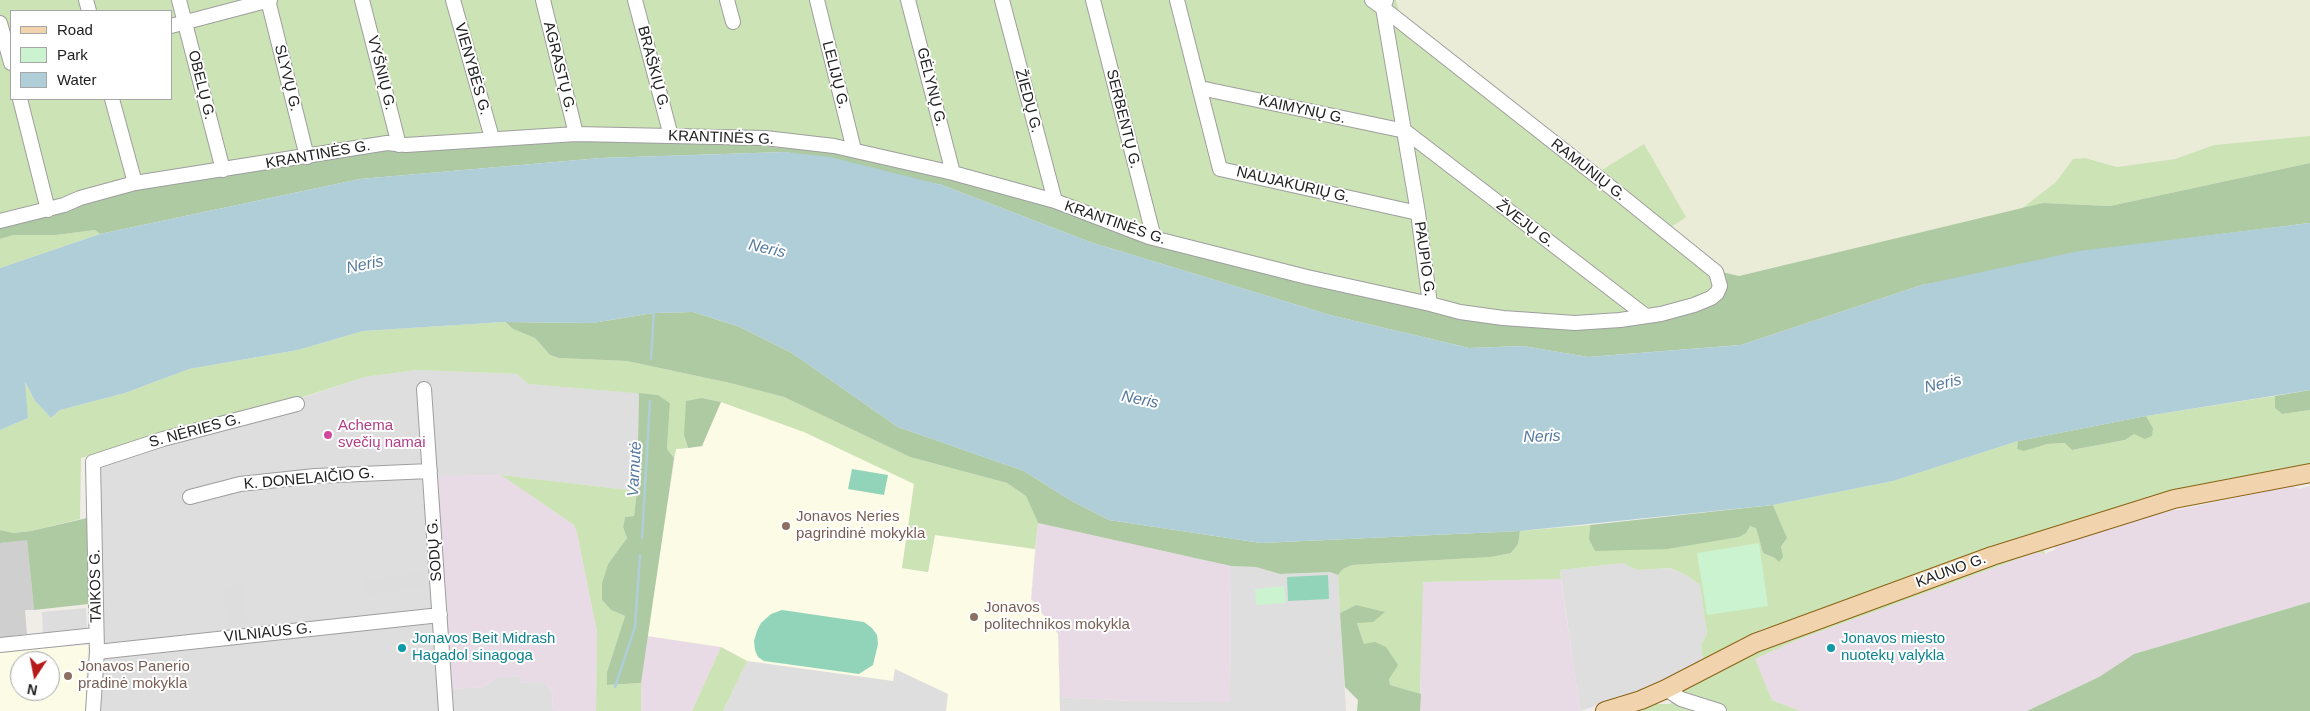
<!DOCTYPE html>
<html>
<head>
<meta charset="utf-8">
<style>
	body { margin:0 }
	#map { position:relative; width:2310px; height:711px; overflow:hidden; background:#f0ede9; font-family:Helvetica,sans-serif }
	canvas { display:block }
	.legend { position:absolute; left:10px; top:10px; width:162px; height:90px; box-sizing:border-box; background:#fff; border:1px solid #a6a6a6; margin:0; padding:6px 9px; list-style:none; font-size:15px; color:#212121 }
	.legend li { display:flex; align-items:center; gap:10px; height:25px }
	.legend b { width:25px; border:1px solid #a6a6a6 }
	.north { position:absolute; left:10px; top:651px; width:50px; height:50px; box-sizing:border-box; background:#fff; border:1px solid #a6a6a6; border-radius:50%; rotate:191deg; font-size:14px; font-weight:700; line-height:20px; text-align:center; color:#212121 }
	.north::after { content:''; display:block; margin:auto; width:18px; height:22px; background:#b71a1a; clip-path:polygon(50% 0,100% 100%,50% 72%,0 100%) }
</style>
</head>
<body>
<div id="map">
<canvas width="2310" height="711"></canvas>
<ul class="legend">
<li><b style="height:6px;background:#f1d3ad"></b>Road</li>
<li><b style="height:14px;background:#ccf3cf"></b>Park</li>
<li><b style="height:14px;background:#afced8"></b>Water</li>
</ul>
<div class="north">N</div>
</div>
<script>
const ctx = document.querySelector('canvas').getContext('2d');
ctx.lineJoin = 'round';
function fill(path, color) {
  ctx.fillStyle = color;
  ctx.fill(path, 'evenodd');
}
function shape(rows) {
  const path = new Path2D();
  for (const r of rows) {
    path.moveTo(r[0], r[1]);
    for (let i = 2; i < r.length; i += 2) path.lineTo(r[i], r[i + 1]);
  }
  return path;
}
function stroke(path, color, width, dash) {
  ctx.strokeStyle = color;
  ctx.lineWidth = width;
  ctx.lineCap = dash ? 'butt' : 'round';
  ctx.setLineDash(dash || []);
  ctx.stroke(path);
}
function write(font, color, halo, rows, align = 'center') {
  ctx.font = font + ' Helvetica,sans-serif';
  ctx.lineWidth = 4;
  ctx.setLineDash([]);
  ctx.textBaseline = 'middle';
  ctx.strokeStyle = halo;
  ctx.fillStyle = color;
  for (const [text, x, y, turn = 0] of rows) {
    ctx.save();
    ctx.translate(x, y);
    ctx.rotate((+turn || 0) * Math.PI / 180);
    ctx.textAlign = isNaN(turn) ? turn : align;
    if (halo) ctx.strokeText(text, 0, 0);
    ctx.fillText(text, 0, 0);
    ctx.restore();
  }
}
fill(shape([
	[417,370,517,374,528,384,639,393,637,491,501,475,424,477,439,711,100,711,103,589,97,465,365,377],
	[702,446,902,568,1035,549,1031,599,1058,634,1060,697,1132,701,1230,702,1231,566,1256,567,1280,574,1330,572,1338,575,1346,711,723,711,747,661,721,647,647,636,676,449],
	[1623,563,1637,570,1669,568,1688,576,1700,585,1707,634,1701,645,1703,662,1662,684,1580,711,1560,570],
	[519,676,522,683,542,681,552,690,553,711,452,711,451,689,484,687,496,678]
]), '#dfdede');
fill(shape([
	[501,475,574,525,577,533,597,632,596,711,553,711,552,690,542,681,522,683,519,676,496,678,484,687,451,689,435,476],
	[2293,486,2299,489,2310,486,2310,602,2134,654,2099,677,2027,711,1800,711,1772,700,1754,659,1797,640,2037,552,2045,554,2054,550,2057,543,2133,519],
	[1038,523,1231,566,1230,702,1132,701,1060,697,1058,634,1031,599],
	[1561,579,1580,711,1420,711,1422,582],
	[647,636,721,647,692,711,641,711,641,683]
]), '#e8dbe6');
fill(shape([
	[721,402,804,432,915,484,902,568,928,572,935,535,1035,549,1031,599,1058,634,1060,711,946,711,948,694,895,669,893,681,747,661,721,647,647,636,676,449,702,446],
	[88,645,85,711,0,711,0,651],
	[20,661,50,661,50,691,20,691]
]), '#fbfbe6');
fill(shape([
	[27,539,34,610,25,610,27,634,0,638,0,543]
]), '#cfcfcf');
fill(shape([
	[1396,0,2310,0,2310,136,2214,145,2175,159,2117,167,2085,158,2073,159,2056,182,2021,209,1739,276,1722,272,1597,173,1398,12]
]), '#eaecd7');
fill(shape([
	[0,0,1396,0,1399,12,1597,173,1644,144,1686,217,1668,229,1722,272,1722,291,1653,321,1606,329,1543,328,1466,317,854,154,579,137,0,225],
	[11,11,171,11,171,99,11,99],
	[2310,136,2310,163,2110,206,2043,203,2021,209,2056,182,2073,159,2085,158,2117,167,2175,159,2214,145],
	[95,230,100,234,0,268,0,239,14,235,56,235],
	[504,322,513,329,535,338,550,355,559,358,627,361,730,383,784,397,910,457,1007,483,1026,496,1038,523,1035,549,935,535,928,572,902,568,914,484,804,432,721,402,702,398,684,435,688,448,676,449,674,458,667,449,670,403,658,395,528,384,517,374,417,370,365,377,290,401,81,458,80,519,31,531,13,533,0,530,0,430,28,418,24,381,35,401,51,418,60,410,125,393,189,369,298,350,363,331],
	[2275,396,2275,408,2282,414,2310,410,2310,466,1765,628,1740,639,1703,662,1701,645,1707,634,1700,585,1688,576,1670,568,1637,570,1623,563,1560,570,1561,579,1423,582,1420,694,1390,685,1389,679,1364,644,1357,623,1356,605,1340,613,1338,575,1343,569,1352,565,1491,557,1511,553,1518,544,1520,531,1590,525,1589,539,1749,526,1756,527,1763,553,1775,558,1787,538,1773,505,1893,481,2018,441,2017,449,2024,450,2047,444,2066,443,2072,450,2125,440,2134,434,2153,428,2146,416],
	[501,475,637,491,634,516,625,517,623,527,627,538,608,564,602,583,602,600,611,610,625,616,607,672,607,685,641,683,641,711,596,711,597,632,577,533,574,525],
	[2043,546,2045,554,2037,552,1797,640,1755,659,1772,700,1800,711,1631,711,1655,704,1670,704,1689,686,1764,647],
	[721,647,747,661,723,711,692,711]
]), '#cce3b5');
fill(shape([
	[689,140,854,154,1466,317,1543,328,1606,329,1654,321,1706,306,1722,272,1739,276,2043,203,2110,206,2310,163,2310,223,2182,239,1922,285,1741,345,1588,357,1523,346,1469,348,1330,315,1090,242,942,185,785,152,601,158,360,179,100,234,95,230,56,235,14,235,0,239,0,225,86,198,388,147,492,141],
	[693,312,740,327,792,353,898,427,1024,471,1070,500,1109,520,1261,543,1520,531,1518,544,1511,553,1491,557,1352,565,1343,569,1338,575,1330,572,1280,574,1256,567,1231,566,1038,523,1026,496,1007,483,910,457,784,397,730,383,627,361,559,358,550,355,535,338,513,329,505,322,592,323,654,313],
	[2310,390,2310,410,2282,414,2275,408,2275,396],
	[639,393,658,395,670,403,667,449,674,458,641,683,607,685,607,672,625,616,611,610,602,600,602,583,608,564,627,538,623,527,625,517,634,516,637,491],
	[702,398,721,402,702,446,688,448,684,435,686,401],
	[2146,416,2153,428,2152,436,2145,439,2134,434,2125,440,2072,450,2065,443,2047,444,2024,451,2017,449,2018,441],
	[1773,505,1787,538,1781,547,1783,557,1779,562,1775,558,1763,553,1756,528,1750,526,1746,533,1739,537,1667,549,1595,551,1589,539,1590,525],
	[87,518,89,604,34,610,27,540,0,543,0,530,13,533,31,531],
	[2310,602,2310,711,2027,711,2099,677,2134,654],
	[1356,605,1385,612,1373,622,1357,623,1364,644,1375,642,1386,647,1398,665,1389,679,1390,685,1421,694,1420,711,1357,711,1358,700,1345,687,1340,613]
]), '#aecaa3');
fill(shape([
	[1759,543,1768,606,1707,615,1697,553],
	[1284,586,1286,603,1256,605,1255,589]
]), '#ccf3cf');
fill(shape([
	[852,469,888,475,884,495,848,489],
	[1328,575,1329,599,1288,601,1287,577],
	[782,610,864,622,872,628,877,635,878,644,873,665,859,674,764,661,758,657,755,650,754,641,757,631,761,623,771,614]
]), '#91d4ba');
fill(shape([
	[424,573,425,588,366,594,365,580],
	[242,584,247,623,228,625,224,590,228,590,228,586],
	[86,608,87,629,43,634,42,612]
]), '#ddd');
fill(shape([
	[785,152,830,157,942,185,1090,242,1330,315,1469,348,1523,346,1588,357,1741,345,1922,285,2079,251,2310,223,2310,390,2146,416,2018,441,1893,481,1773,505,1520,531,1261,543,1109,520,1070,500,1024,471,898,427,792,353,740,327,693,312,654,313,592,323,504,322,363,331,298,350,189,369,125,393,60,410,51,418,35,401,25,382,28,418,0,430,0,268,100,234,360,179,601,158]
]), '#afced8');
stroke(shape([
	[651,359,654,311],
	[642,538,650,401],
	[615,687,635,627,640,555]
]), '#afced8', 2.5);
const minor = shape([
	[86,0,89,11],
	[179,0,223,170],
	[268,0,307,157],
	[362,0,399,145],
	[453,0,492,138],
	[543,0,576,134],
	[635,0,671,136],
	[727,0,733,22],
	[817,0,854,150],
	[908,0,953,173],
	[1002,0,1055,201],
	[1093,0,1154,238],
	[1177,0,1220,169,1418,213],
	[1372,0,1383,8,1613,189,1716,272,1720,286,1717,293,1711,298,1694,305,1661,314,1620,320,1575,323,1503,318,1460,312,1430,304,1418,213,1383,8,1386,0],
	[0,23,11,63],
	[171,26,270,0],
	[1200,88,1405,131,1646,316],
	[20,99,48,210],
	[112,99,135,183],
	[0,221,64,205,80,198,135,183,387,143,406,145,576,134,765,138,834,146,953,173,1055,201,1149,237,1307,277,1430,304],
	[424,389,446,711],
	[190,497,240,484,315,476,430,471],
	[0,645,96,635],
	[97,652,440,615],
	[1666,689,1681,699,1719,711],
	[93,711,97,652,93,462,163,439,297,404]
]);
const major = shape([
	[1605,711,1641,700,1666,689,1755,643,1992,556,2174,499,2310,473]
]);
stroke(minor, '#9e9e9e', 16);
stroke(major, '#8a6214', 20);
stroke(minor, '#fff', 14);
stroke(major, '#f1d3ad', 18);
for (const [x, y, r, color] of [
	[328,435,5,"#d1479c"],
	[786,526,5,"#8d6e63"],
	[974,617,5,"#8d6e63"],
	[402,648,5,"#0f9aa8"],
	[1831,648,5,"#0f9aa8"],
	[68,676,5,"#8d6e63"]
]) {
  const dot = new Path2D();
  dot.arc(x, y, r, 0, 2 * Math.PI);
  ctx.fillStyle = color;
  ctx.fill(dot);
  stroke(dot, '#fff', 2);
}
write('15px', '#212121', '#fff', [
	["AGRASTŲ G.",559,67,76],
	["BRAŠKIŲ G.",653,68,75],
	["VIENYBĖS G.",472,69,74],
	["VYŠNIŲ G.",381,73,76],
	["LELIJŲ G.",835,75,76],
	["SLYVŲ G.",287,78,76],
	["OBELŲ G.",201,85,76],
	["GĖLYNŲ G.",931,87,76],
	["ŽIEDŲ G.",1028,101,75],
	["KAIMYNŲ G.",1302,110,12],
	["SERBENTŲ G.",1123,119,76],
	["KRANTINĖS G.",721,138,2],
	["KRANTINĖS G.",318,155,-10],
	["RAMUNIŲ G.",1588,170,38],
	["NAUJAKURIŲ G.",1293,185,13],
	["KRANTINĖS G.",1115,223,19],
	["ŽVEJŲ G.",1525,224,37],
	["PAUPIO G.",1424,259,82],
	["S. NĖRIES G.",195,431,-15],
	["K. DONELAIČIO G.",309,479,-5],
	["SODŲ G.",435,550,-94],
	["KAUNO G.",1951,571,-20],
	["TAIKOS G.",96,586,-91],
	["VILNIAUS G.",268,633,-6]
]);
write('15px', '#b23c85', '#fff', [
	["Achema",338,426],
	["svečių namai",338,443]
], 'left');
write('15px', '#785e54', '#fff', [
	["Jonavos Neries",796,517],
	["pagrindinė mokykla",796,534],
	["Jonavos",984,608],
	["politechnikos mokykla",984,625],
	["Jonavos Panerio",78,667],
	["pradinė mokykla",78,684]
], 'left');
write('15px', '#0d838f', '#fff', [
	["Jonavos Beit Midrash",412,639],
	["Hagadol sinagoga",412,656],
	["Jonavos miesto",1841,639],
	["nuotekų valykla",1841,656]
], 'left');
write('italic 16px', '#557a9e', '#fff', [
	["Neris",767,249,13],
	["Neris",365,265,-11],
	["Neris",1943,384,-13],
	["Neris",1140,400,11],
	["Neris",1542,437,-2],
	["Varnutė",635,469,-87]
]);
</script>
</body>
</html>
